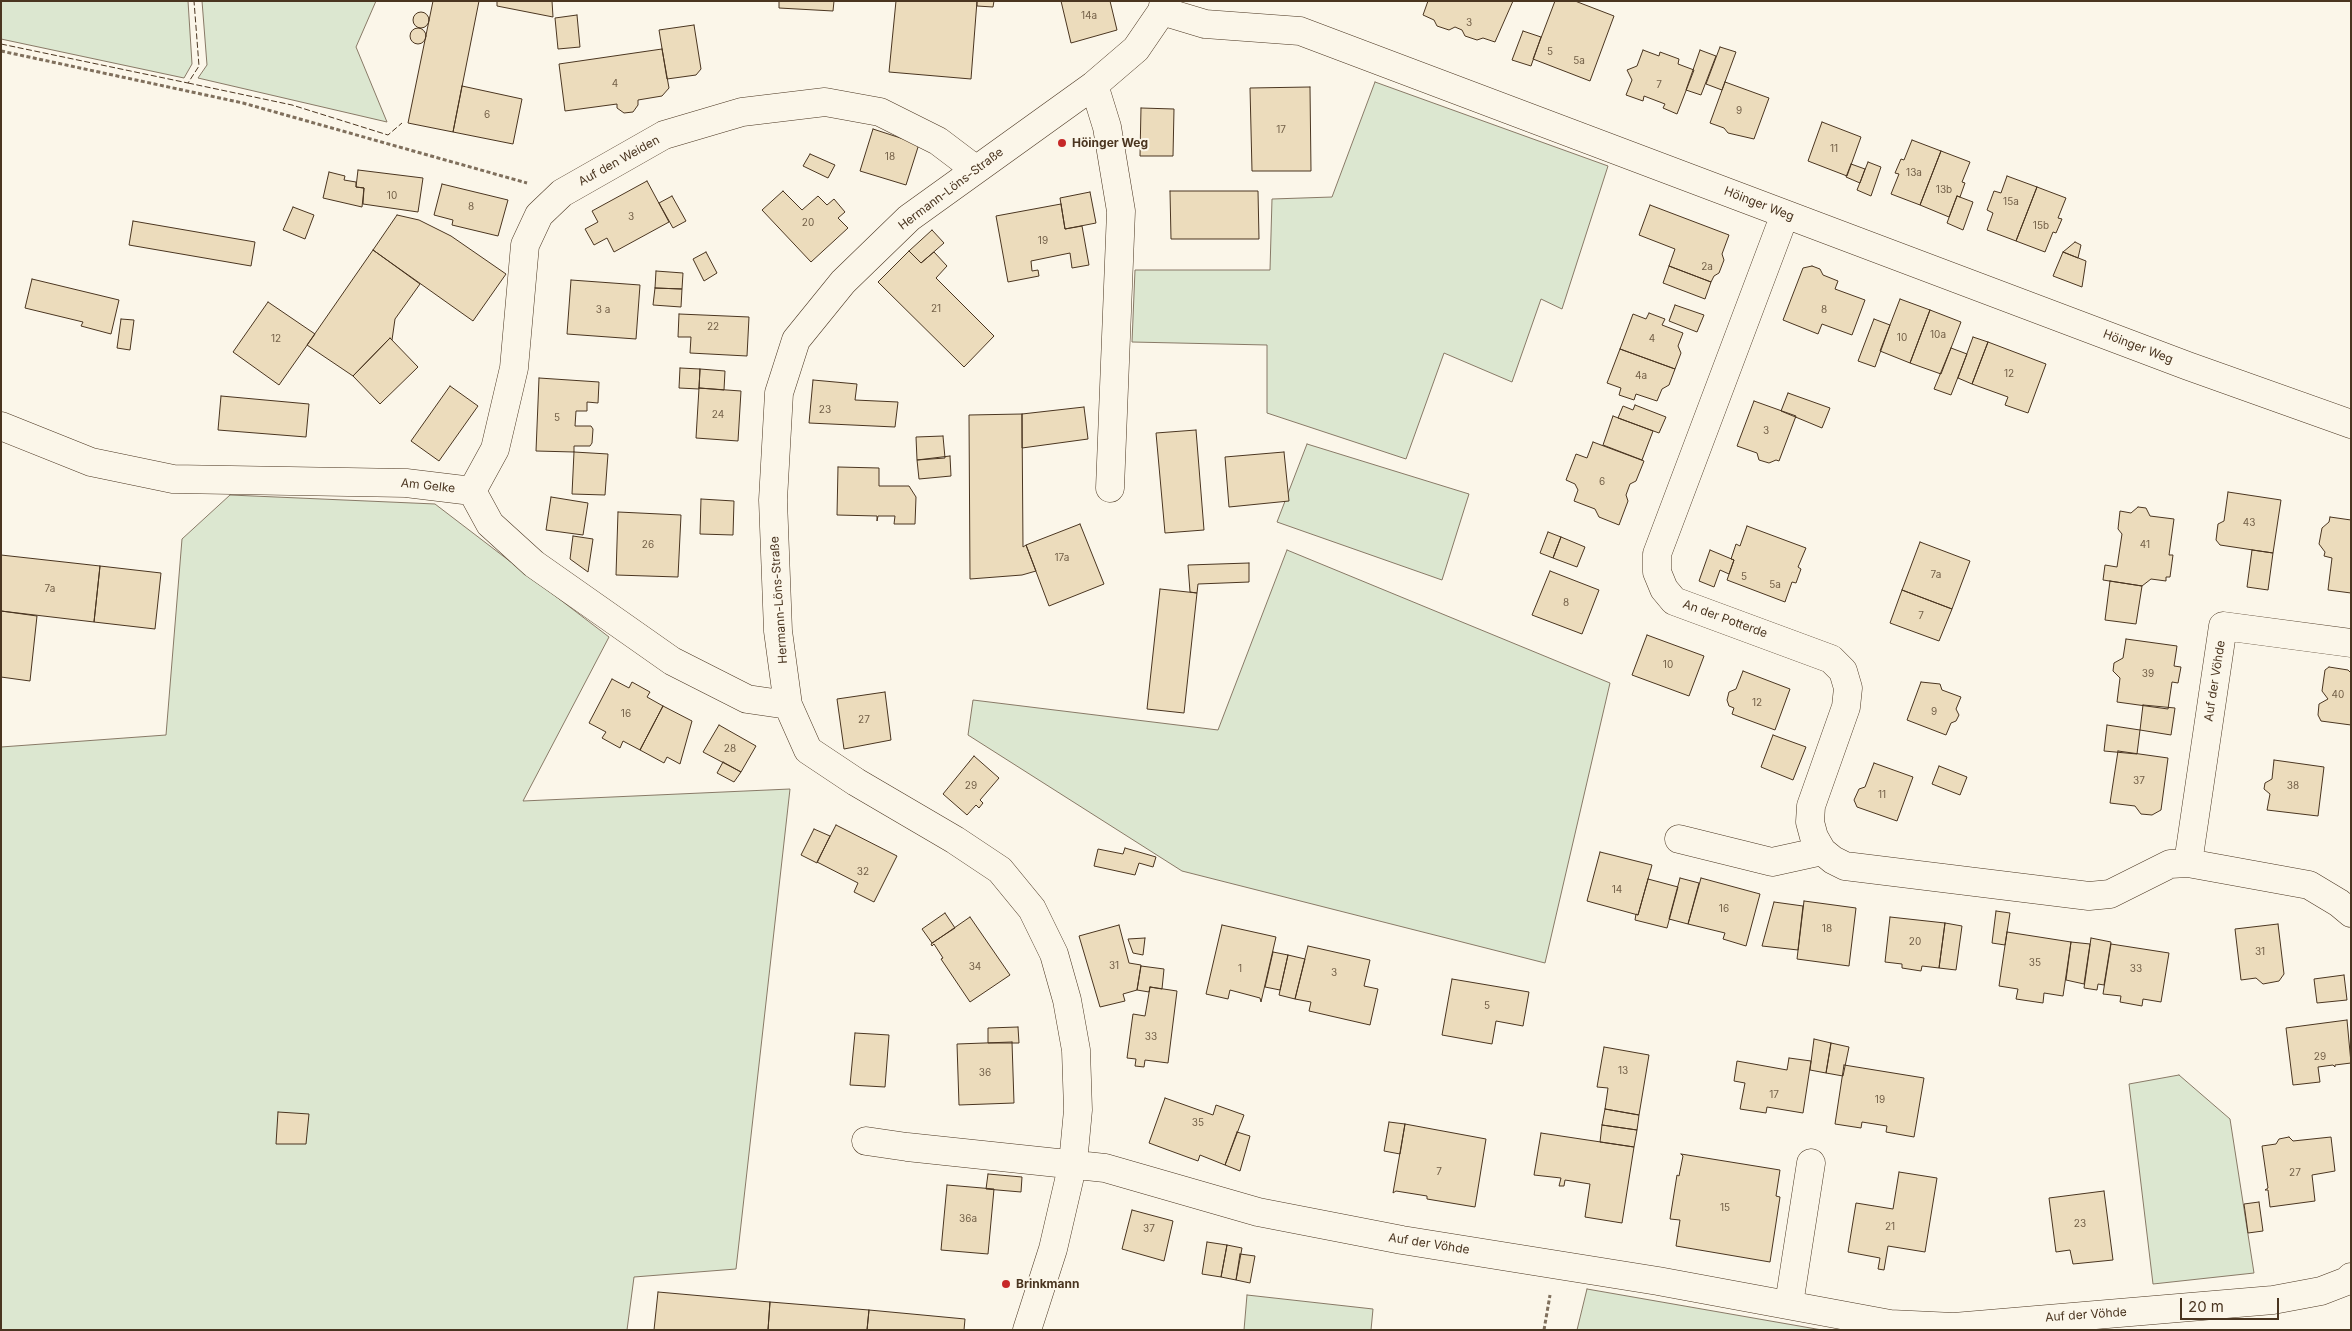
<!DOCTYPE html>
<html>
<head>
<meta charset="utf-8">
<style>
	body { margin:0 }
	#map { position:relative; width:2352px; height:1331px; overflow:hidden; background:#fbf6e9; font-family:Inter,sans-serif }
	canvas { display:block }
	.frame { position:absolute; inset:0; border:2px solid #4a3520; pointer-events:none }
	.scale { position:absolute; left:2180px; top:1298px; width:99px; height:22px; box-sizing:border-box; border:2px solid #4a3520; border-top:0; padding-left:6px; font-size:15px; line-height:18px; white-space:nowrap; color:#4a3520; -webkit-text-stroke:4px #fbf6e9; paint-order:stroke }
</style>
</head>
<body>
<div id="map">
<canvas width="2352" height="1331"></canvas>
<div class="frame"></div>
<div class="scale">20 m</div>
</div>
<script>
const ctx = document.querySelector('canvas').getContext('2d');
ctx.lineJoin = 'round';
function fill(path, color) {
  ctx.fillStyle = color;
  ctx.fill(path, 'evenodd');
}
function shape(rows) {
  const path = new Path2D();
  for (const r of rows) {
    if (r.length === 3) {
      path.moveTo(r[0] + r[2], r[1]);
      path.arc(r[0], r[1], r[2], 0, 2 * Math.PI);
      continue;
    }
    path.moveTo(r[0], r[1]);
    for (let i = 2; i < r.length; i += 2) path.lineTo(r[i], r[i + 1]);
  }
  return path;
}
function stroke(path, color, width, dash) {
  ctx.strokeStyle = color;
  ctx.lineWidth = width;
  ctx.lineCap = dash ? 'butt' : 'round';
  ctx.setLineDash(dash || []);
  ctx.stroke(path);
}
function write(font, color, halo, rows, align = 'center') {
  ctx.font = font + ' Inter,sans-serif';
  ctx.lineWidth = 4;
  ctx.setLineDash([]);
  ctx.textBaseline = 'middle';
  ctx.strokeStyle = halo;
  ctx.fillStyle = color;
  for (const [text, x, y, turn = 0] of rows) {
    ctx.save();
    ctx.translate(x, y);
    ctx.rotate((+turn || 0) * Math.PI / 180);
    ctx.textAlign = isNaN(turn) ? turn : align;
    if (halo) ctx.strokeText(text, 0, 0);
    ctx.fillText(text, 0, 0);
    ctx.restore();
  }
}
const green = shape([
	[1,1,188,1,192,64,184,78,1,39,1,1],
	[202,1,376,1,356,47,387,122,198,78,207,65,202,1],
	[1375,82,1608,166,1562,309,1541,299,1512,382,1444,353,1406,459,1267,413,1267,345,1132,342,1135,270,1270,270,1272,199,1332,197,1375,82],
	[1307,444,1469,494,1442,580,1277,522,1307,444],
	[230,495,435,504,609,637,523,801,790,789,736,1269,634,1277,627,1330,1,1330,1,747,166,735,182,539,230,495],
	[1287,550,1610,683,1545,963,1182,871,968,735,973,700,1218,730,1287,550],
	[2179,1075,2230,1119,2254,1273,2153,1284,2129,1084,2179,1075],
	[1587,1289,1822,1330,1577,1330,1587,1289],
	[1247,1295,1373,1309,1371,1330,1244,1330,1247,1295]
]);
fill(green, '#dce7d0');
stroke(green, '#887966', 1);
const building = shape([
	[433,1,479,1,453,132,408,123,433,1],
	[497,1,552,1,553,17,497,6,497,1],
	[779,1,834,1,833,11,779,8,779,1],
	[896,1,977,1,971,79,889,72,896,1],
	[977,1,994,1,993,7,977,6,977,1],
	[1061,1,1110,1,1117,30,1071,43,1061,1],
	[1428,1,1513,1,1495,42,1483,38,1477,40,1465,36,1462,30,1455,27,1449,30,1437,26,1434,20,1423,15,1428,1],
	[1555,1,1575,1,1614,16,1590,81,1533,59,1555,1],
	[421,20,8],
	[577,15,580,47,558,49,555,18,577,15],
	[694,25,701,69,696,75,667,79,659,30,694,25],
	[418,36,8],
	[1523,31,1541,37,1531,66,1512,60,1523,31],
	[1720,47,1736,52,1722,90,1706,84,1720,47],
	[662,49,669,88,662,96,638,100,638,105,633,112,624,113,617,108,617,104,565,111,559,64,662,49],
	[1643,50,1659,56,1660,52,1679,59,1678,64,1694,70,1677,114,1663,108,1665,104,1644,96,1643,101,1626,95,1632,80,1627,70,1637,66,1643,50],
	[1700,50,1716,56,1701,95,1686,90,1700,50],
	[1725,82,1769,98,1754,139,1728,133,1724,128,1710,123,1725,82],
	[462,86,522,99,513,144,453,132,462,86],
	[1310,87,1311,171,1252,171,1250,88,1310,87],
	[1141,108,1174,109,1173,156,1140,156,1141,108],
	[1822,122,1861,137,1847,176,1808,161,1822,122],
	[873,129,919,144,906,185,860,171,873,129],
	[1912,140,1941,151,1920,205,1891,194,1899,174,1895,173,1901,159,1904,160,1912,140],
	[1941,151,1970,162,1962,182,1965,183,1960,197,1957,196,1949,217,1920,205,1941,151],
	[810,154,835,165,828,178,803,166,810,154],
	[1868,162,1881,167,1871,196,1857,190,1868,162],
	[1851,164,1865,169,1860,183,1846,177,1851,164],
	[358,170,423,178,418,212,363,204,364,188,356,187,358,170],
	[329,172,345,176,344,180,356,182,356,187,364,188,362,207,323,198,329,172],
	[2007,176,2037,187,2016,241,1987,230,1993,213,1987,210,1994,191,2001,193,2007,176],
	[647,181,669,222,614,252,607,238,594,245,585,229,598,222,592,211,647,181],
	[442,184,508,200,498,236,452,225,453,220,434,215,442,184],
	[2037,187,2066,198,2058,218,2062,219,2056,233,2053,232,2045,252,2016,241,2037,187],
	[783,191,802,210,818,196,827,205,834,199,845,212,838,218,848,228,811,262,762,210,783,191],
	[1170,191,1258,191,1259,239,1171,239,1170,191],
	[1090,192,1096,223,1065,229,1060,198,1090,192],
	[672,196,686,221,673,228,659,203,672,196],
	[1957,196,1973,202,1963,230,1947,223,1957,196],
	[1061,204,1065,229,1082,226,1089,265,1072,268,1070,253,1031,261,1032,271,1038,270,1039,276,1008,282,996,216,1061,204],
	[1650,205,1729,235,1722,254,1724,260,1719,273,1714,276,1711,282,1669,266,1675,249,1639,235,1650,205],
	[293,207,314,215,305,239,283,230,293,207],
	[397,215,419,220,451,236,506,274,473,321,373,250,397,215],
	[133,221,255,242,251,266,129,245,133,221],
	[932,230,944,243,921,263,909,251,932,230],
	[2075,242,2081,245,2078,258,2063,252,2075,242],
	[373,250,420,284,395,319,392,340,390,338,353,376,307,345,373,250],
	[909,251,921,263,934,252,947,266,936,278,994,336,964,367,878,282,909,251],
	[706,252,717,273,704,281,693,259,706,252],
	[2063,252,2086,261,2082,287,2053,276,2063,252],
	[1669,266,1711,282,1705,299,1663,283,1669,266],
	[1812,266,1820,269,1823,275,1838,281,1835,289,1865,300,1852,335,1822,324,1818,334,1783,320,1803,268,1812,266],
	[656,271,683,273,682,289,655,288,656,271],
	[32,279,119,300,111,334,81,326,83,322,25,308,32,279],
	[571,280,640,285,636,339,567,334,571,280],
	[655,288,682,289,681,307,653,305,655,288],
	[1900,299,1930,310,1910,363,1880,351,1900,299],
	[268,302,315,334,279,385,233,352,268,302],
	[1675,305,1704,315,1697,332,1669,321,1675,305],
	[1930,310,1961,322,1941,374,1910,363,1930,310],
	[1649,313,1665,319,1662,325,1683,333,1678,346,1681,353,1675,369,1620,349,1633,314,1646,319,1649,313],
	[679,314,749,317,747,356,690,353,691,337,678,337,679,314],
	[121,319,134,320,130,350,117,348,121,319],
	[1874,319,1890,325,1875,367,1858,361,1874,319],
	[1973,337,1988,342,1972,384,1958,378,1973,337],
	[390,338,418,367,380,404,353,376,390,338],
	[1988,342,2046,364,2028,413,2005,405,2008,397,1972,384,1988,342],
	[1951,348,1967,354,1951,395,1934,389,1951,348],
	[1620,349,1675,369,1669,385,1662,389,1657,401,1636,394,1634,400,1619,395,1621,388,1607,383,1620,349],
	[680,368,700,369,699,389,679,388,680,368],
	[700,369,725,371,724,390,699,388,700,369],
	[539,378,599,382,598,403,587,402,587,411,576,411,575,426,591,426,593,429,592,443,590,446,574,446,574,452,536,451,539,378],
	[813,380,857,384,855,400,898,402,895,427,809,423,813,380],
	[450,386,478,406,439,461,411,441,450,386],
	[699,388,741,391,738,441,696,438,699,388],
	[1788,393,1830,408,1822,428,1781,411,1788,393],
	[221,396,309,404,306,437,218,430,221,396],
	[1754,401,1796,416,1779,461,1776,460,1769,463,1759,460,1757,453,1737,446,1754,401],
	[1635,405,1666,417,1659,433,1618,418,1623,406,1633,410,1635,405],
	[1084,407,1088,439,1022,448,1022,414,1084,407],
	[1022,414,1023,547,1026,545,1036,571,1022,575,970,579,969,415,1022,414],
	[1613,416,1653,431,1642,460,1603,445,1613,416],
	[1196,430,1204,530,1165,533,1156,433,1196,430],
	[943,436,945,458,917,460,916,437,943,436],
	[1593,442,1644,461,1636,481,1630,484,1626,495,1628,501,1619,525,1599,517,1595,509,1574,501,1578,490,1575,484,1566,480,1576,454,1587,458,1593,442],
	[574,452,608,454,605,495,572,494,574,452],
	[1284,452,1289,501,1229,507,1225,457,1284,452],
	[950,456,951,476,919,479,917,460,950,456],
	[838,467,879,468,879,486,909,486,916,497,915,524,894,524,895,516,878,516,877,521,877,516,837,515,838,467],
	[2228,492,2281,500,2273,553,2220,545,2216,540,2218,524,2224,521,2228,492],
	[551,497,588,503,583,535,546,530,551,497],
	[701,499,734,501,733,535,700,534,701,499],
	[2138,507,2146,508,2150,516,2174,519,2169,555,2173,555,2170,577,2166,577,2166,581,2151,579,2142,586,2103,580,2105,565,2117,567,2122,534,2118,529,2120,511,2131,513,2138,507],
	[618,512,681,515,678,577,616,575,618,512],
	[2330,517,2351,520,2351,593,2328,590,2332,558,2324,556,2325,552,2319,544,2322,528,2329,522,2330,517],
	[1080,524,1104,584,1049,606,1026,545,1080,524],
	[1747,526,1806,548,1798,567,1801,569,1796,583,1792,582,1785,602,1727,580,1734,560,1731,559,1736,544,1740,546,1747,526],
	[1548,532,1561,537,1553,558,1540,553,1548,532],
	[573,536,593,539,588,572,570,559,573,536],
	[1561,537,1585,547,1577,567,1553,558,1561,537],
	[1920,542,1970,561,1952,609,1902,590,1920,542],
	[1710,550,1734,560,1729,574,1720,570,1714,587,1699,581,1710,550],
	[2252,550,2273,553,2268,590,2247,587,2252,550],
	[1,555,100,566,94,622,1,611,1,555],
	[1249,563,1249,582,1198,584,1197,593,1190,592,1188,565,1249,563],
	[100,566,161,573,155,629,94,622,100,566],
	[1550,571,1599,590,1582,634,1532,615,1550,571],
	[2110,581,2142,586,2136,624,2105,620,2110,581],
	[1160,589,1197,593,1184,713,1147,709,1160,589],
	[1902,590,1952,609,1939,641,1890,623,1902,590],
	[1,611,37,616,30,681,1,677,1,611],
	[1647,635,1704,656,1689,696,1632,675,1647,635],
	[2126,639,2177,646,2174,666,2181,667,2178,683,2172,682,2168,709,2117,702,2120,678,2113,671,2114,663,2123,658,2126,639],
	[2329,667,2348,670,2351,673,2351,725,2321,721,2318,715,2319,704,2328,699,2322,691,2325,670,2329,667],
	[1743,671,1790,689,1775,730,1732,714,1734,708,1729,706,1727,700,1729,692,1736,689,1743,671],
	[612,679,629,688,632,682,650,692,647,697,663,706,640,750,623,741,620,748,602,738,606,732,589,723,612,679],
	[1921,682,1940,684,1942,690,1961,697,1956,709,1959,715,1956,721,1951,723,1946,735,1907,720,1921,682],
	[885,692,891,740,844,749,837,699,885,692],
	[2143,705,2175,708,2171,735,2140,730,2143,705],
	[663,706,692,721,680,764,667,757,664,763,640,750,663,706],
	[719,725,756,746,741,772,703,752,719,725],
	[2107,725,2140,730,2137,754,2104,751,2107,725],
	[1773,735,1806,747,1793,780,1761,767,1773,735],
	[2118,751,2168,758,2161,810,2152,815,2141,814,2135,806,2110,803,2118,751],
	[974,756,999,778,980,800,983,803,979,808,976,805,967,815,943,794,974,756],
	[2274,760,2324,767,2318,816,2267,810,2270,794,2264,789,2265,783,2272,779,2274,760],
	[723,762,741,772,734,782,717,773,723,762],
	[1874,763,1913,777,1897,821,1857,807,1854,800,1859,789,1865,787,1874,763],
	[1939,766,1967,777,1960,795,1932,784,1939,766],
	[836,825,897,856,874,902,854,892,858,883,817,862,836,825],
	[814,829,830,836,817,863,801,855,814,829],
	[1125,848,1156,857,1153,867,1139,863,1135,875,1094,866,1098,849,1123,854,1125,848],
	[1600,852,1652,865,1638,915,1587,901,1600,852],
	[1680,878,1699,883,1688,924,1669,919,1680,878],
	[1701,878,1760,894,1746,946,1723,939,1725,933,1688,924,1701,878],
	[1648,879,1678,887,1667,928,1635,920,1636,914,1638,915,1648,879],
	[1804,901,1856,908,1849,966,1797,959,1804,901],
	[1774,902,1803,906,1798,950,1762,946,1774,902],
	[1996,911,2010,913,2005,945,1992,943,1996,911],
	[945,913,955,928,932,943,922,929,945,913],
	[970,917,1010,975,970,1002,941,959,943,958,934,944,932,946,931,944,970,917],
	[1890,917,1945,923,1939,968,1922,966,1921,971,1902,968,1902,964,1885,962,1890,917],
	[1945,923,1962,926,1956,970,1939,968,1945,923],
	[2278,924,2284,974,2279,981,2263,984,2256,978,2241,980,2235,929,2278,924],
	[1119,925,1129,963,1141,965,1137,990,1123,994,1125,1001,1100,1007,1079,936,1119,925],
	[1222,925,1276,937,1261,1002,1260,998,1230,990,1228,999,1206,994,1222,925],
	[2007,932,2071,942,2063,996,2044,993,2043,1003,2016,999,2018,989,1999,986,2007,932],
	[1145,938,1143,955,1133,953,1128,939,1145,938],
	[2091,938,2111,942,2104,985,2098,984,2097,990,2084,988,2091,938],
	[2071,942,2090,944,2084,984,2066,980,2071,942],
	[2111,944,2169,953,2161,1002,2143,999,2142,1006,2120,1002,2121,996,2103,994,2111,944],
	[1308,946,1370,960,1364,986,1378,989,1370,1025,1309,1011,1311,1002,1295,999,1308,946],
	[1273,952,1288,955,1280,990,1265,987,1273,952],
	[1288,955,1305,959,1295,999,1279,995,1288,955],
	[1141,966,1164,969,1162,989,1150,987,1149,992,1137,990,1141,966],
	[2344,975,2347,1000,2317,1003,2314,979,2344,975],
	[1452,979,1529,992,1523,1026,1496,1021,1492,1044,1442,1035,1452,979],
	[1150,987,1177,991,1168,1063,1145,1060,1144,1067,1135,1066,1136,1059,1127,1058,1133,1014,1145,1016,1150,987],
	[2347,1020,2351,1063,2335,1065,2335,1067,2333,1065,2318,1067,2320,1082,2293,1085,2286,1028,2347,1020],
	[1018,1027,1019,1043,988,1043,988,1028,1018,1027],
	[855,1033,889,1035,885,1087,850,1085,855,1033],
	[1814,1039,1831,1043,1826,1073,1810,1070,1814,1039],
	[1012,1042,1014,1103,959,1105,957,1044,1012,1042],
	[1831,1043,1849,1047,1843,1076,1826,1073,1831,1043],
	[1604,1047,1649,1055,1639,1115,1605,1109,1608,1088,1597,1087,1604,1047],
	[1789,1058,1811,1061,1803,1113,1767,1107,1766,1113,1740,1109,1745,1083,1734,1081,1737,1061,1787,1070,1789,1058],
	[1844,1065,1924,1078,1914,1137,1886,1132,1887,1126,1862,1122,1861,1128,1835,1124,1844,1065],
	[1165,1098,1213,1115,1216,1105,1244,1115,1225,1165,1200,1155,1198,1161,1149,1143,1165,1098],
	[1605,1109,1639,1115,1637,1130,1602,1125,1605,1109],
	[278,1112,309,1114,306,1144,276,1144,278,1112],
	[1389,1122,1405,1124,1400,1154,1384,1151,1389,1122],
	[1405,1124,1486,1139,1475,1207,1427,1199,1427,1196,1396,1191,1393,1193,1405,1124],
	[1602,1125,1637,1130,1634,1147,1600,1142,1602,1125],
	[1237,1132,1250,1136,1240,1171,1225,1165,1237,1132],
	[1541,1133,1634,1147,1622,1223,1585,1217,1590,1184,1565,1180,1564,1186,1559,1186,1561,1178,1534,1175,1541,1133],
	[2289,1137,2293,1141,2331,1137,2335,1171,2312,1175,2315,1201,2270,1207,2268,1190,2265,1190,2268,1188,2262,1146,2276,1144,2279,1139,2289,1137],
	[1681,1154,1780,1170,1776,1196,1780,1197,1770,1262,1676,1246,1680,1220,1670,1219,1677,1175,1679,1176,1683,1156,1681,1154],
	[1899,1172,1937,1178,1925,1252,1888,1246,1884,1270,1878,1269,1880,1258,1848,1252,1856,1203,1893,1209,1899,1172],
	[988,1174,1022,1177,1021,1192,986,1189,988,1174],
	[947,1185,994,1189,988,1254,941,1250,947,1185],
	[2104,1191,2113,1260,2073,1264,2070,1250,2056,1252,2049,1198,2104,1191],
	[2259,1202,2263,1231,2248,1233,2244,1204,2259,1202],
	[1132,1210,1173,1221,1164,1261,1122,1249,1132,1210],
	[1207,1242,1227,1245,1221,1277,1202,1274,1207,1242],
	[1227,1245,1242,1248,1236,1280,1221,1277,1227,1245],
	[1240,1254,1255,1256,1250,1283,1236,1280,1240,1254],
	[658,1292,770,1302,768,1330,654,1330,658,1292],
	[770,1302,869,1310,867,1330,768,1330,770,1302],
	[869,1310,965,1319,964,1330,867,1330,869,1310]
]);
fill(building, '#ecdcbc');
stroke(building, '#4a3520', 1);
const minor = shape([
	[1162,11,1205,24,1300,31,2188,366,2351,424],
	[1094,85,1107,127,1121,211,1110,488],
	[1785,214,1657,554,1657,572,1664,589,1674,601,1831,659,1843,671,1848,688,1846,707,1811,806,1810,822,1814,837,1822,851,1833,860,1845,866,2089,896,2110,894,2170,864,2188,863,2309,885,2339,903,2351,913],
	[1,426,91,462,173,479,406,483,472,491],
	[472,491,495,449,514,368,525,245,539,215,562,193,664,135,742,112,825,102,880,112,938,141,975,169],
	[472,491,490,524,534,564,672,661,747,699,788,705],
	[1679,839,1772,862,1822,851],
	[2188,863,2223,626,2351,643],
	[866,1141,907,1147,1105,1168,1258,1212,1402,1240,1658,1281,1890,1324,1954,1327,2273,1300,2321,1291,2347,1281,2351,1277],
	[1789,1304,1811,1163],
	[1027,1330,1053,1249,1073,1163,1078,1110,1076,1050,1067,1000,1054,954,1032,909,1000,870,955,840,856,782,808,750,788,705,778,631,773,500,779,393,796,340,843,282,909,218,1094,85,1136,49,1162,11,1164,1]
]);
stroke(minor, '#4a3520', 29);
stroke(shape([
	[1,51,243,103,527,183],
	[1544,1330,1550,1295]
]), '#7f6f5c', 3, [4, 2.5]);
stroke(minor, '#fbf6e9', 28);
stroke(shape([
	[1,44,188,83,199,66,194,1],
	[188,83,292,105,388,135,402,123]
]), '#4a3520', 1, [6, 2.5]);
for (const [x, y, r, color] of [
	[1062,143,5,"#c62828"],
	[1006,1284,5,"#c62828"]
]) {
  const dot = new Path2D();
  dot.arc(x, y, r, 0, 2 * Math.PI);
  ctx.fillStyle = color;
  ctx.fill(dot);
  stroke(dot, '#fbf6e9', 2);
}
write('10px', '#725f47', null, [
	["14a",1089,16],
	["3",1469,23],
	["5",1550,52],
	["5a",1579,61],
	["4",615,84],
	["7",1659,85],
	["9",1739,111],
	["6",487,115],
	["17",1281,130],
	["11",1834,149],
	["18",890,157],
	["13a",1914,173],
	["13b",1944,190],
	["10",392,196],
	["15a",2011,202],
	["8",471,207],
	["3",631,217],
	["20",808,223],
	["15b",2041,226],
	["19",1043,241],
	["2a",1707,267],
	["21",936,309],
	["3 a",603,310],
	["8",1824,310],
	["22",713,327],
	["10a",1938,335],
	["10",1902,338],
	["12",276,339],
	["4",1652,339],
	["12",2009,374],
	["4a",1641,376],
	["23",825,410],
	["24",718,415],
	["5",557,418],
	["3",1766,431],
	["6",1602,482],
	["43",2249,523],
	["26",648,545],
	["41",2145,545],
	["17a",1062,558],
	["7a",1936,575],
	["5",1744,577],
	["5a",1775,585],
	["7a",50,589],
	["8",1566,603],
	["7",1921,616],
	["10",1668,665],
	["39",2148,674],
	["40",2338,695],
	["12",1757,703],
	["9",1934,712],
	["16",626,714],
	["27",864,720],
	["28",730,749],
	["37",2139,781],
	["29",971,786],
	["38",2293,786],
	["11",1882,795],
	["32",863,872],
	["14",1617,890],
	["16",1724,909],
	["18",1827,929],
	["20",1915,942],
	["31",2260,952],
	["35",2035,963],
	["31",1114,966],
	["34",975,967],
	["1",1240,969],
	["33",2136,969],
	["3",1334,973],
	["5",1487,1006],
	["33",1151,1037],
	["29",2320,1057],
	["13",1623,1071],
	["36",985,1073],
	["17",1774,1095],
	["19",1880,1100],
	["35",1198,1123],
	["7",1439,1172],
	["27",2295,1173],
	["15",1725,1208],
	["36a",968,1219],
	["23",2080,1224],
	["21",1890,1227],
	["37",1149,1229]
]);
write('bold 12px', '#4a3520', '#fbf6e9', [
	["Höinger Weg",1072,143],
	["Brinkmann",1016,1284]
], 'left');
write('12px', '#4a3520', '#fbf6e9', [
	["Auf den Weiden",619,161,-29],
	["Hermann-Löns-Straße",951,189,-37],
	["Höinger Weg",1759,204,21],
	["Höinger Weg",2138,347,21],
	["Am Gelke",428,486,6],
	["Hermann-Löns-Straße",779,600,-94],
	["An der Potterde",1725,619,20],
	["Auf der Vöhde",2215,681,-81],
	["Auf der Vöhde",1429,1244,9],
	["Auf der Vöhde",2086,1315,-4]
]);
</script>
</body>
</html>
